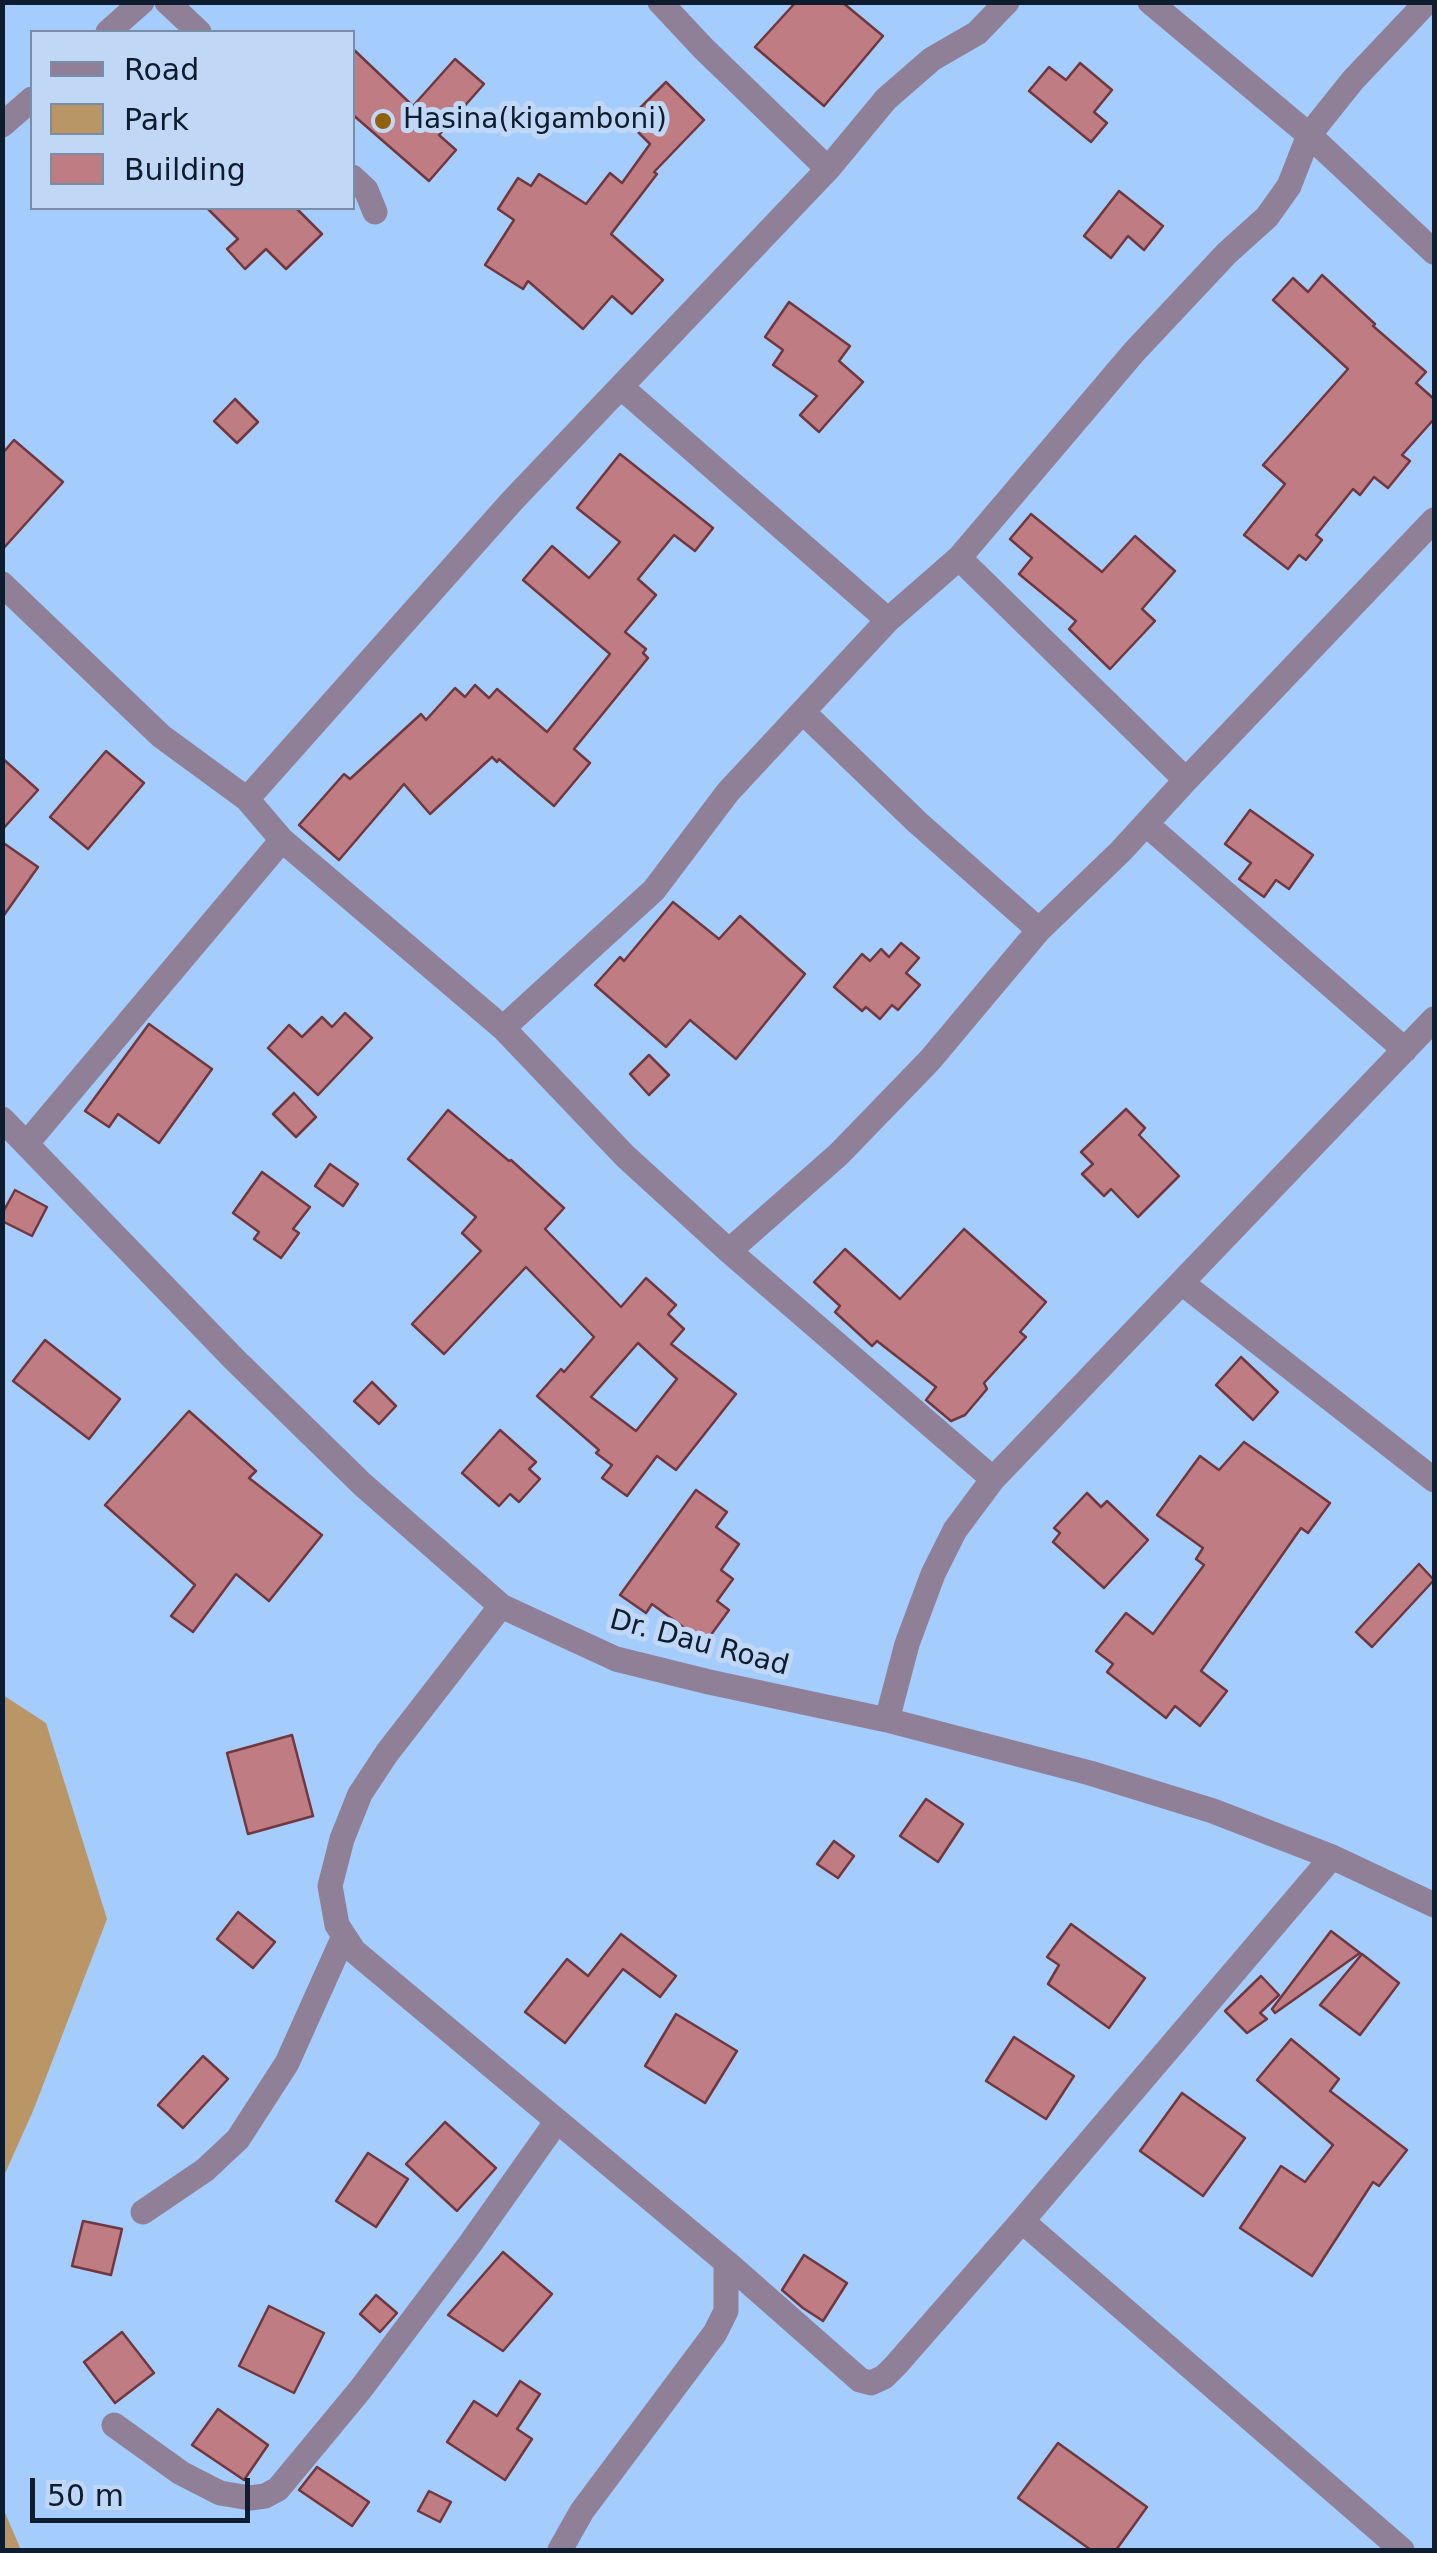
<!DOCTYPE html>
<html>
<head>
<meta charset="utf-8">
<style>
	body { margin:0 }
	#map { position:relative; width:1437px; height:2553px; overflow:hidden; background:#a4ccfd; font-family:"DejaVu Sans",sans-serif }
	canvas { display:block }
	.frame { position:absolute; inset:0; border:5px solid #0d1c2e; pointer-events:none }
	.legend { position:absolute; left:30px; top:30px; width:325px; height:180px; box-sizing:border-box; background:#c0d8f6; border:2px solid #788da6; margin:0; padding:12px 18px; list-style:none; font-size:30px; color:#0d1c2e }
	.legend li { display:flex; align-items:center; gap:20px; height:50px }
	.legend b { width:50px; border:2px solid #788da6 }
	.scale { position:absolute; left:30px; top:2478px; width:220px; height:45px; box-sizing:border-box; border:5px solid #0d1c2e; border-top:0; padding-left:12px; font-size:30px; line-height:35px; white-space:nowrap; color:#0d1c2e; -webkit-text-stroke:8px #c0d8f6; paint-order:stroke }
</style>
</head>
<body>
<div id="map">
<canvas width="1437" height="2553"></canvas>
<div class="frame"></div>
<ul class="legend">
<li><b style="height:12px;background:#8f8097"></b>Road</li>
<li><b style="height:28px;background:#ba9666"></b>Park</li>
<li><b style="height:28px;background:#bf7c82"></b>Building</li>
</ul>
<div class="scale">50 m</div>
</div>
<script>
const ctx = document.querySelector('canvas').getContext('2d');
ctx.lineJoin = 'round';
function fill(path, color) {
  ctx.fillStyle = color;
  ctx.fill(path, 'evenodd');
}
function shape(rows) {
  const path = new Path2D();
  for (const r of rows) {
    path.moveTo(r[0], r[1]);
    for (let i = 2; i < r.length; i += 2) path.lineTo(r[i], r[i + 1]);
  }
  return path;
}
function stroke(path, color, width, dash) {
  ctx.strokeStyle = color;
  ctx.lineWidth = width;
  ctx.lineCap = dash ? 'butt' : 'round';
  ctx.setLineDash(dash || []);
  ctx.stroke(path);
}
function write(font, color, halo, rows, align = 'center') {
  ctx.font = font + ' "DejaVu Sans",sans-serif';
  ctx.lineWidth = 10;
  ctx.setLineDash([]);
  ctx.textBaseline = 'middle';
  ctx.strokeStyle = halo;
  ctx.fillStyle = color;
  for (const [text, x, y, turn = 0] of rows) {
    ctx.save();
    ctx.translate(x, y);
    ctx.rotate((+turn || 0) * Math.PI / 180);
    ctx.textAlign = isNaN(turn) ? turn : align;
    if (halo) ctx.strokeText(text, 0, 0);
    ctx.fillText(text, 0, 0);
    ctx.restore();
  }
}
fill(shape([
	[3,1695,46,1723,107,1919,33,2111,3,2178],
	[3,2508,21,2550,3,2550]
]), '#ba9666');
const building = shape([
	[796,2,842,2,883,36,824,106,755,47,796,2],
	[352,48,413,106,455,59,484,84,439,135,456,150,429,181,352,114,352,48],
	[1080,63,1112,90,1094,112,1107,123,1091,142,1029,91,1049,67,1066,80,1080,63],
	[666,82,704,120,654,172,657,174,611,234,663,280,632,314,612,296,583,329,528,281,523,289,485,265,514,220,498,209,518,178,531,186,539,174,586,204,610,173,622,183,650,144,627,121,666,82],
	[1119,191,1163,226,1144,250,1128,236,1111,258,1084,236,1119,191],
	[207,208,296,208,322,234,286,269,266,249,245,269,227,249,238,239,207,208],
	[1322,275,1375,324,1373,326,1426,372,1416,383,1434,399,1434,419,1402,455,1410,461,1388,488,1374,477,1360,495,1353,489,1316,535,1322,540,1306,560,1299,555,1288,569,1244,535,1285,484,1263,465,1348,369,1273,300,1293,278,1308,292,1322,275],
	[789,302,850,346,839,361,863,382,819,432,800,415,817,396,773,365,783,350,765,337,789,302],
	[235,399,258,422,237,443,214,421,235,399],
	[14,440,63,482,2,550,2,454,14,440],
	[620,454,713,528,695,551,674,535,638,579,656,595,625,632,646,649,643,653,648,658,574,749,590,763,554,806,499,759,497,762,492,757,430,814,404,784,339,860,299,825,344,774,350,779,421,714,426,720,455,688,465,697,475,685,489,698,497,689,547,732,610,654,523,580,552,546,589,578,620,542,577,508,620,454],
	[1031,514,1102,572,1135,536,1175,571,1142,609,1155,621,1110,669,1069,629,1076,621,1019,574,1032,558,1010,539,1031,514],
	[106,751,144,783,88,849,50,817,106,751],
	[2,758,38,790,2,830,2,758],
	[1250,810,1313,855,1289,889,1276,880,1264,897,1239,879,1251,863,1225,844,1250,810],
	[2,842,38,867,2,918,2,842],
	[673,902,719,939,740,916,805,974,736,1059,690,1020,666,1047,595,985,620,957,624,961,673,902],
	[901,943,919,958,906,973,920,985,898,1010,892,1005,880,1019,866,1007,862,1011,834,987,862,954,870,961,881,949,889,957,901,943],
	[345,1013,372,1038,318,1095,268,1048,289,1025,302,1037,322,1017,332,1027,345,1013],
	[149,1024,212,1069,159,1143,118,1114,109,1127,85,1111,149,1024],
	[649,1055,669,1075,649,1095,630,1074,649,1055],
	[294,1093,316,1117,296,1137,273,1114,294,1093],
	[1126,1109,1145,1128,1139,1135,1179,1176,1138,1217,1111,1189,1104,1196,1082,1174,1093,1164,1081,1152,1126,1109],
	[448,1110,509,1161,511,1160,564,1208,545,1229,621,1307,646,1278,676,1305,668,1314,684,1329,671,1344,736,1394,676,1470,657,1456,627,1496,602,1478,612,1465,596,1453,599,1450,537,1396,561,1369,564,1372,594,1337,526,1267,444,1354,412,1324,481,1251,462,1233,476,1217,408,1159,448,1110],
	[638,1343,677,1379,636,1431,591,1397,638,1343],
	[330,1164,358,1184,343,1206,315,1186,330,1164],
	[262,1172,310,1207,293,1229,299,1233,281,1258,254,1239,259,1232,233,1213,262,1172],
	[15,1190,47,1207,32,1236,2,1221,2,1214,15,1190],
	[964,1229,1046,1302,1020,1332,1026,1337,984,1383,987,1389,965,1415,951,1421,926,1400,936,1387,877,1341,872,1346,835,1312,840,1306,814,1282,845,1249,900,1299,964,1229],
	[45,1340,120,1399,89,1439,13,1381,45,1340],
	[1241,1357,1278,1392,1253,1420,1216,1385,1241,1357],
	[372,1382,396,1406,379,1424,354,1401,372,1382],
	[189,1411,256,1471,249,1478,322,1535,269,1601,236,1574,193,1632,171,1616,195,1585,105,1505,189,1411],
	[500,1430,536,1462,529,1469,540,1479,519,1502,510,1494,499,1506,462,1473,500,1430],
	[1244,1442,1330,1503,1308,1533,1301,1528,1201,1671,1227,1691,1200,1726,1175,1706,1166,1718,1107,1672,1113,1664,1096,1651,1126,1613,1153,1634,1204,1565,1196,1559,1203,1548,1157,1515,1200,1456,1219,1470,1244,1442],
	[696,1490,727,1512,716,1527,739,1544,721,1570,733,1579,717,1601,729,1610,705,1643,652,1604,646,1613,620,1595,696,1490],
	[1087,1493,1101,1507,1107,1501,1148,1540,1104,1588,1053,1542,1060,1533,1054,1528,1087,1493],
	[1419,1564,1434,1580,1372,1647,1356,1632,1419,1564],
	[292,1735,313,1816,248,1834,227,1753,292,1735],
	[926,1799,963,1824,938,1862,900,1836,926,1799],
	[834,1841,854,1856,838,1878,817,1864,834,1841],
	[238,1912,275,1942,253,1968,217,1939,238,1912],
	[1071,1924,1145,1978,1109,2028,1048,1984,1059,1965,1047,1957,1071,1924],
	[1331,1931,1360,1953,1275,2013,1272,2009,1331,1931],
	[621,1934,676,1976,660,1997,623,1969,565,2043,525,2012,567,1959,588,1976,621,1934],
	[1362,1954,1399,1983,1360,2035,1320,2005,1362,1954],
	[1261,1976,1279,1995,1260,2013,1267,2019,1247,2033,1225,2011,1261,1976],
	[676,2014,737,2051,705,2103,645,2066,676,2014],
	[1014,2037,1074,2076,1046,2119,986,2081,1014,2037],
	[1291,2039,1339,2079,1330,2091,1407,2150,1379,2186,1373,2182,1312,2276,1240,2228,1281,2166,1305,2182,1333,2145,1257,2080,1291,2039],
	[203,2056,228,2079,183,2128,158,2105,203,2056],
	[1182,2093,1245,2138,1203,2196,1140,2151,1182,2093],
	[445,2122,496,2168,457,2211,406,2164,445,2122],
	[368,2153,408,2179,376,2227,336,2201,368,2153],
	[83,2221,122,2229,111,2275,72,2266,83,2221],
	[503,2252,552,2294,503,2351,448,2315,503,2252],
	[804,2255,847,2283,823,2321,803,2308,782,2290,804,2255],
	[376,2295,397,2313,380,2332,360,2314,376,2295],
	[269,2306,324,2333,294,2393,239,2366,269,2306],
	[122,2332,154,2373,115,2403,84,2362,122,2332],
	[520,2381,540,2394,517,2429,532,2439,505,2480,447,2442,474,2401,497,2416,520,2381],
	[218,2409,268,2445,244,2480,192,2445,218,2409],
	[1058,2443,1147,2507,1116,2550,1091,2550,1018,2498,1058,2443],
	[317,2467,369,2502,352,2526,299,2490,317,2467],
	[429,2491,451,2502,440,2522,418,2511,429,2491]
]);
fill(building, '#bf7c82');
stroke(building, '#70373e', 2.5);
stroke(shape([
	[167,2,199,32],
	[660,2,703,48,828,169],
	[1150,2,1309,135,1434,252],
	[108,32,142,2],
	[2,125,32,99],
	[352,177,366,190,375,212],
	[621,387,888,620],
	[959,558,1186,780],
	[2,584,161,736,247,799,282,840,503,1028,625,1156,729,1251,993,1479],
	[804,713,917,822,1039,930],
	[247,799,512,501,828,169,886,99,932,59,977,33,1007,2],
	[1146,824,1405,1050],
	[503,1028,654,890,728,792,888,620,959,558,1134,352,1227,253,1267,217,1289,186,1309,135,1353,80,1427,2],
	[2,1119,234,1359,362,1484,501,1606,616,1659,709,1682,887,1720,1090,1773,1213,1811,1332,1857,1434,1905],
	[27,1143,282,840],
	[729,1251,839,1154,930,1060,1039,930,1121,851,1186,780,1434,520],
	[1182,1283,1434,1480],
	[501,1606,387,1753,360,1794,342,1839,330,1886,337,1925,354,1951,726,2262,860,2380,871,2383,884,2377,896,2365,1022,2221,1332,1857],
	[887,1720,907,1644,933,1574,955,1530,993,1479,1434,1019],
	[143,2212,205,2170,238,2139,287,2063,344,1936],
	[1022,2221,1402,2550],
	[114,2425,181,2473,220,2493,250,2498,265,2496,278,2489,360,2390,470,2244,557,2121],
	[560,2550,582,2511,715,2333,726,2311,726,2262]
]), '#8f8097', 25);
for (const [x, y, r, color] of [
	[383,121,10,"#91610e"]
]) {
  const dot = new Path2D();
  dot.arc(x, y, r, 0, 2 * Math.PI);
  ctx.fillStyle = color;
  ctx.fill(dot);
  stroke(dot, '#c0d8f6', 4);
}
write('28px', '#0d1c2e', '#c0d8f6', [
	["Hasina(kigamboni)",403,121]
], 'left');
write('28px', '#0d1c2e', '#c0d8f6', [
	["Dr. Dau Road",699,1644,15]
]);
</script>
</body>
</html>
